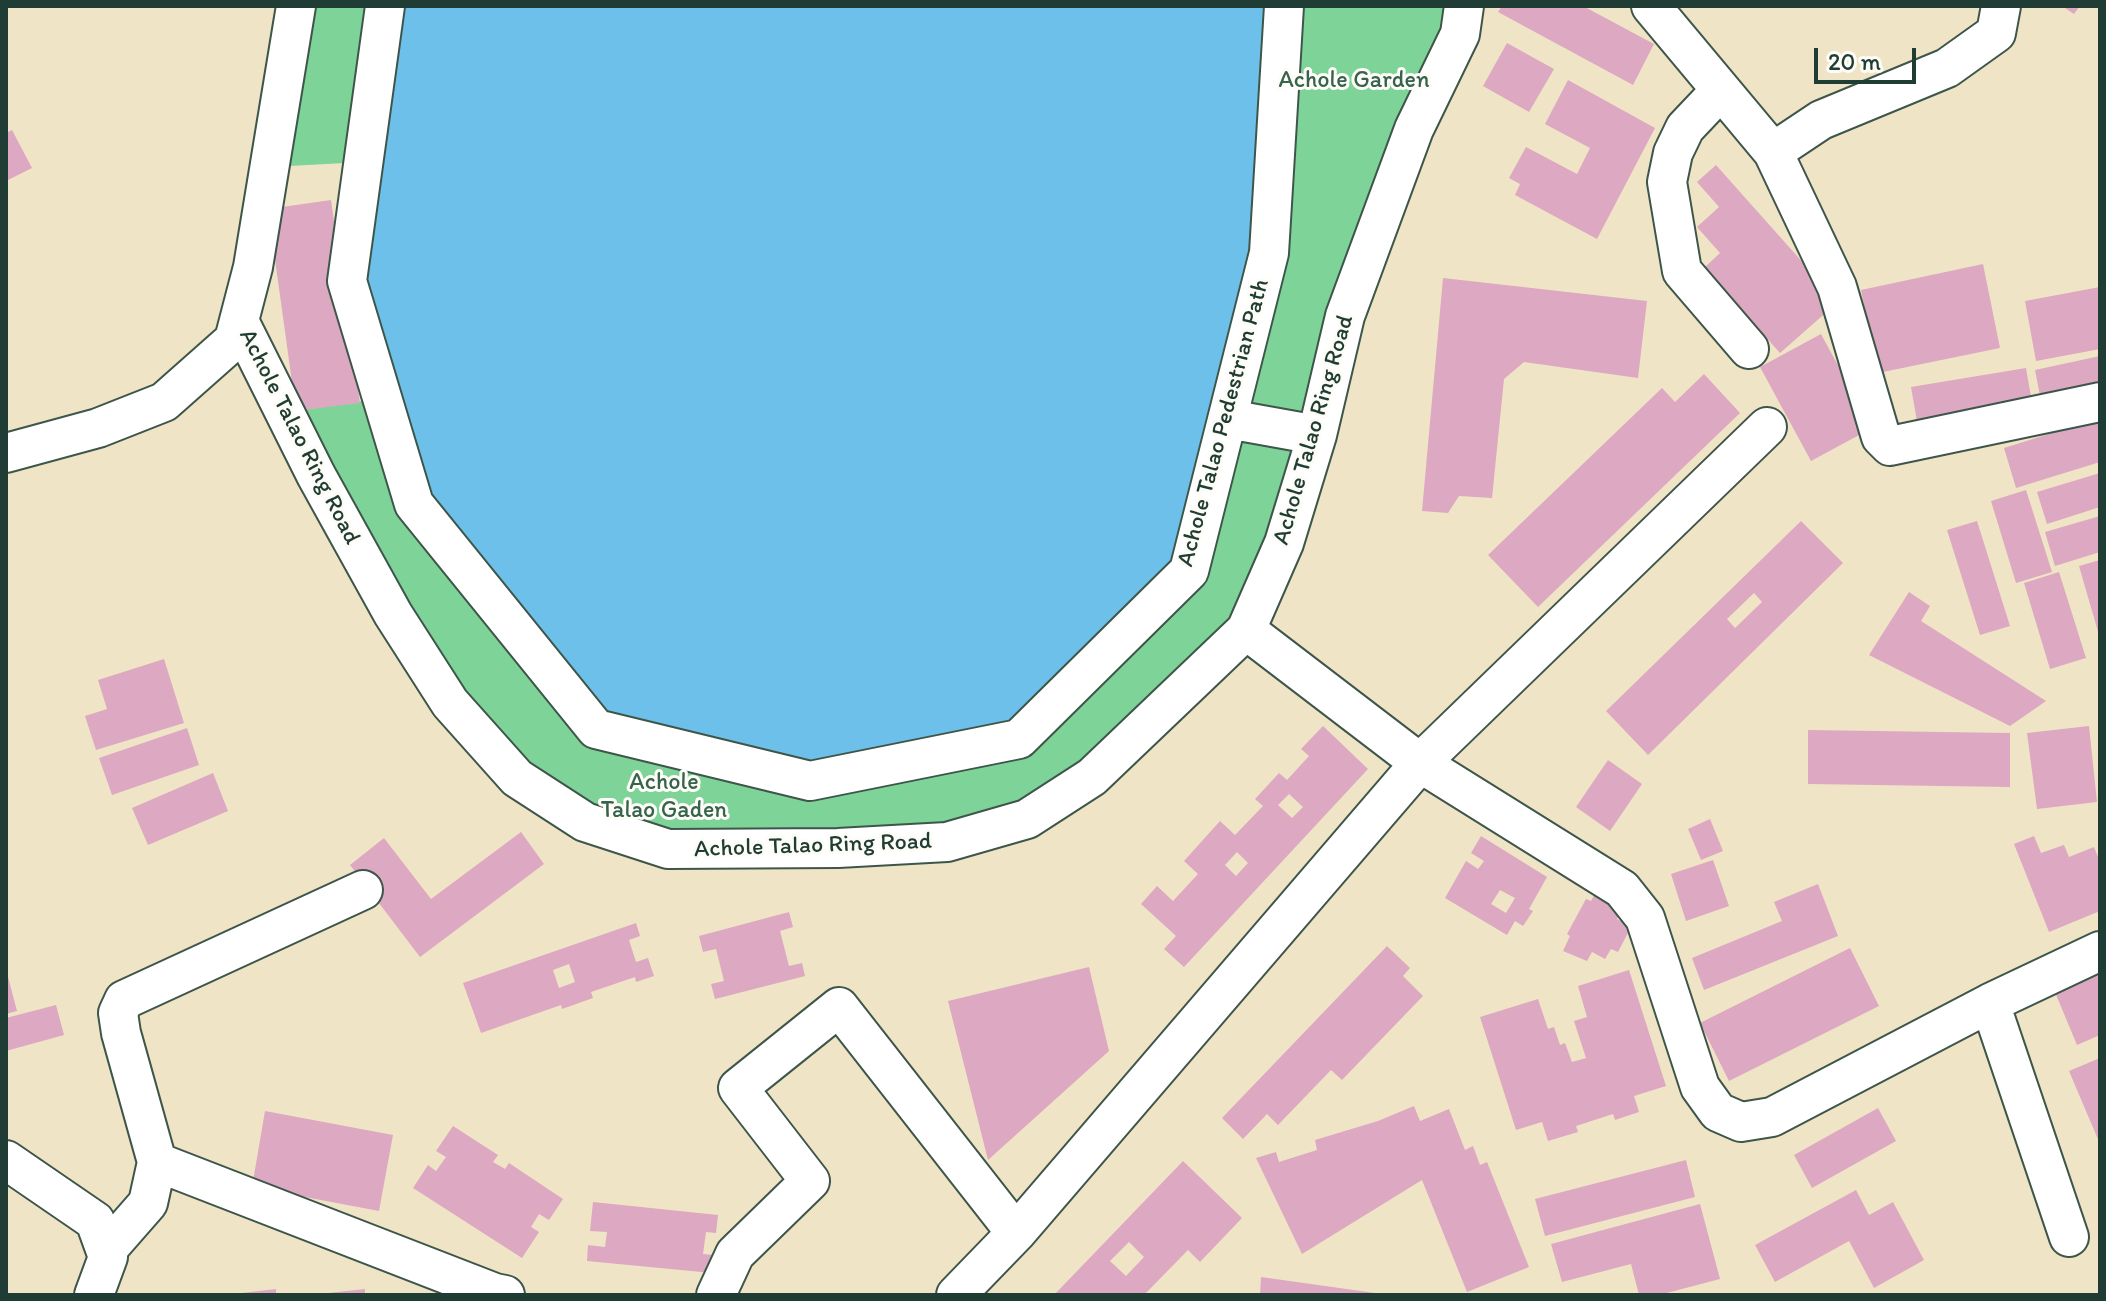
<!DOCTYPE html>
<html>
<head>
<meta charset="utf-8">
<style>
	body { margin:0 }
	#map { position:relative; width:2106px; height:1301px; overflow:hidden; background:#f0e4c6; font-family:Itim,sans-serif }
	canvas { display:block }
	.frame { position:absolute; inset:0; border:8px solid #1f3d34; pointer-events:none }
	.scale { position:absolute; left:1814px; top:48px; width:102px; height:36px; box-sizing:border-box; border:4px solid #1f3d34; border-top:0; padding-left:10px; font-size:24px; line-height:28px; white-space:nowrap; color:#1f3d34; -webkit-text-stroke:6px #fdfcf7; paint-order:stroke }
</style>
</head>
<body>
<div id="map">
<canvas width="2106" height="1301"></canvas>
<div class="frame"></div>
<div class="scale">20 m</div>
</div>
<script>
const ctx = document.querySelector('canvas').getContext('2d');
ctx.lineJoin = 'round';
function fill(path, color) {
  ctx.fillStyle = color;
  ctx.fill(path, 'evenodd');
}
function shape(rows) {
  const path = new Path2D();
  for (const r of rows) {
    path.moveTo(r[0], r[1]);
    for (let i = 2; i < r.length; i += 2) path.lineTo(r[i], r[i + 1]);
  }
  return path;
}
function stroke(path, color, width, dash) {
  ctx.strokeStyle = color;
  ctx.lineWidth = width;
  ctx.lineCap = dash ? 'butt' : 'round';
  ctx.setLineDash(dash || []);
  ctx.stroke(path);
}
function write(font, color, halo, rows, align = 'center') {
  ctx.font = font + ' Itim,sans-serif';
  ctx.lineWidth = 6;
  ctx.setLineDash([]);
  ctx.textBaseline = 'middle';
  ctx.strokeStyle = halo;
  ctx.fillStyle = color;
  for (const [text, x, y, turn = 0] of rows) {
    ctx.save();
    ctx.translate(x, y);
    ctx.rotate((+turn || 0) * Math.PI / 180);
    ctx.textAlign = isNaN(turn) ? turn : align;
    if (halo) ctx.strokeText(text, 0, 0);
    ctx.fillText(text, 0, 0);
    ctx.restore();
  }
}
fill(shape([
	[294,6,385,6,364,162,270,167],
	[1284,6,1464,6,1246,630,1027,819,838,848,585,822,450,703,296,411,382,398]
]), '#7ed498');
fill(shape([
	[385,6,1284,6,1269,253,1189,571,1019,739,810,781,596,729,414,504,347,281]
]), '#6dc0e9');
fill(shape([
	[1502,6,1583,6,1654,44,1633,85,1498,12],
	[2062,6,2080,6,2074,14],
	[1507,43,1554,69,1529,112,1483,86],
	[1568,80,1655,128,1597,239,1515,195,1520,184,1509,178,1526,147,1577,174,1590,148,1545,124],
	[12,130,32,168,6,181,6,133],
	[1716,165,1838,302,1780,353,1704,268,1720,253,1697,227,1719,207,1697,182],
	[331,200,360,403,296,411,268,209],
	[1983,264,2000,348,1878,373,1861,290],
	[1443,278,1647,301,1638,378,1524,362,1504,379,1492,498,1459,496,1448,513,1422,511],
	[2100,287,2100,349,2036,361,2025,301],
	[1821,334,1872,428,1811,461,1760,367],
	[2100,356,2100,399,2043,411,2035,370],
	[2026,368,2034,414,1919,433,1911,387],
	[1704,374,1740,413,1538,607,1488,555,1662,388,1675,402],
	[2100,418,2100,462,2016,488,2004,448],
	[2100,473,2100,507,2047,524,2037,492],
	[2026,490,2052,572,2016,583,1991,501],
	[2100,516,2100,552,2055,566,2045,532],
	[1801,521,1843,563,1648,755,1606,711],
	[1754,593,1762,602,1735,628,1727,619],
	[1977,521,2010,626,1980,635,1947,530],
	[2100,560,2100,635,2099,635,2079,566],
	[2059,572,2086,658,2050,669,2024,583],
	[1909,592,1930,606,1921,621,2046,701,2010,726,1869,655],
	[164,659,184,723,96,750,85,716,107,709,98,680],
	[1323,726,1368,769,1184,967,1164,949,1176,936,1141,904,1157,886,1173,901,1198,874,1184,861,1220,821,1235,835,1263,806,1255,799,1279,773,1287,780,1309,756,1301,749],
	[1289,794,1303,807,1292,818,1278,805],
	[1237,852,1248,863,1236,876,1225,865],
	[2089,726,2097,802,2037,809,2027,733],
	[187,728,199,765,112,795,99,758],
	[1808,730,2010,733,2010,787,1808,784],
	[1608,760,1642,784,1610,831,1576,807],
	[213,773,228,811,148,845,132,808],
	[1710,819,1723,851,1701,860,1688,829],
	[521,832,544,864,420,957,350,865,384,838,431,899],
	[1481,836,1547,877,1529,909,1533,911,1523,926,1515,921,1507,935,1445,898,1466,861,1478,869,1484,861,1471,853],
	[1500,890,1515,898,1506,913,1491,904],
	[2034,836,2041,853,2064,845,2069,857,2094,847,2100,862,2100,911,2049,932,2014,844],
	[1713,860,1729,906,1686,921,1671,874],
	[1818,884,1838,936,1704,990,1692,958,1782,921,1774,902],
	[1598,888,1614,896,1609,905,1621,911,1617,919,1631,927,1618,952,1611,949,1605,959,1592,952,1587,961,1563,951,1570,936,1567,934,1586,899,1591,901],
	[789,912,793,927,780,931,789,966,802,963,805,976,715,999,711,984,724,981,716,949,703,952,699,936],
	[636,923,640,936,629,940,636,962,648,958,654,976,636,982,635,977,591,992,593,998,562,1009,561,1005,481,1033,463,983],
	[569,964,575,982,559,988,553,970],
	[1387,946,1410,968,1403,976,1423,996,1342,1080,1331,1070,1278,1125,1267,1114,1243,1139,1222,1118],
	[1850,948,1879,1006,1729,1081,1700,1023],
	[2100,965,2100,1035,2077,1045,2052,985],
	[1089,967,1109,1051,988,1160,948,1001],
	[6,969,17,1011,6,1014],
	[1629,970,1666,1086,1634,1096,1639,1112,1615,1120,1613,1114,1576,1126,1578,1132,1548,1141,1542,1122,1516,1130,1480,1017,1538,999,1548,1029,1554,1027,1560,1045,1565,1043,1572,1062,1586,1058,1574,1021,1587,1017,1578,986],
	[56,1005,64,1035,6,1051,6,1018],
	[2100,1058,2100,1144,2069,1071],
	[1414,1106,1420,1121,1449,1109,1465,1150,1473,1146,1480,1165,1487,1162,1529,1267,1467,1292,1422,1180,1302,1254,1256,1158,1276,1152,1279,1162,1317,1150,1315,1140,1378,1121],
	[1878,1108,1896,1141,1812,1188,1794,1155],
	[265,1111,393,1135,379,1211,252,1187],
	[453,1126,498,1155,493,1162,505,1169,509,1163,563,1199,549,1220,539,1214,531,1227,539,1232,522,1258,413,1188,428,1165,436,1171,446,1157,436,1151],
	[1686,1160,1695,1197,1545,1236,1535,1199],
	[1183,1161,1242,1218,1200,1262,1188,1250,1144,1295,1054,1295],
	[1129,1242,1144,1257,1126,1276,1110,1261],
	[1856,1190,1869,1215,1893,1202,1924,1260,1874,1288,1849,1241,1775,1282,1755,1245],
	[593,1202,718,1215,716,1233,706,1232,703,1254,714,1255,712,1273,587,1261,588,1245,605,1247,607,1232,590,1231],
	[1700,1204,1720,1279,1659,1295,1639,1295,1631,1264,1562,1282,1551,1244],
	[1261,1277,1375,1293,1375,1295,1260,1295],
	[276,1289,276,1295,242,1295,242,1293],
	[365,1289,365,1295,328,1295,328,1293]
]), '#dda8c1');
const minor = shape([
	[385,6,347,281,414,504,596,729,810,781,1019,739,1189,571,1269,253,1284,6],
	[1651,6,1773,152,1837,287,1881,437,1890,446,2100,402],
	[1721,90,1685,128,1673,153,1667,182,1682,271,1749,349],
	[1773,152,1821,120,1947,68,1996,33,2001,6],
	[239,321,316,475,393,614,450,703,517,778,585,822,668,849,838,848,947,842,1027,819,1092,777,1246,630,1284,543,1317,435,1345,316,1414,129,1460,34,1464,6],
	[1228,419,1317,435],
	[1767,427,1420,763,1622,889,1645,918,1700,1087,1718,1112,1741,1122,1772,1117,1990,1003,2100,951],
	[6,453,98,428,164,402,234,340,253,267,296,6],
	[1990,1003,2069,1237],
	[6,1160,95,1221,108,1257,94,1295],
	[157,1162,495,1293,505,1295],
	[106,1251,148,1203,157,1162,121,1033,118,1013,124,1000,363,890],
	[716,1295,735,1254,810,1181,738,1088,839,1007,1016,1233],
	[956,1295,1016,1233,1420,763,1246,630]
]);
stroke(minor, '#3e564a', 42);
stroke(minor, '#fff', 38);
write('24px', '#37634d', '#fdfcf7', [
	["Achole Garden",1354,81],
	["Achole",664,783],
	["Talao Gaden",664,811]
]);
write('24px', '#1f3d34', '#fdfcf7', [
	["Achole Talao Pedestrian Path",1224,423,-75],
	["Achole Talao Ring Road",1314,430,-74],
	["Achole Talao Ring Road",299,437,63],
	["Achole Talao Ring Road",813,846,-2]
]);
</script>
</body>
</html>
